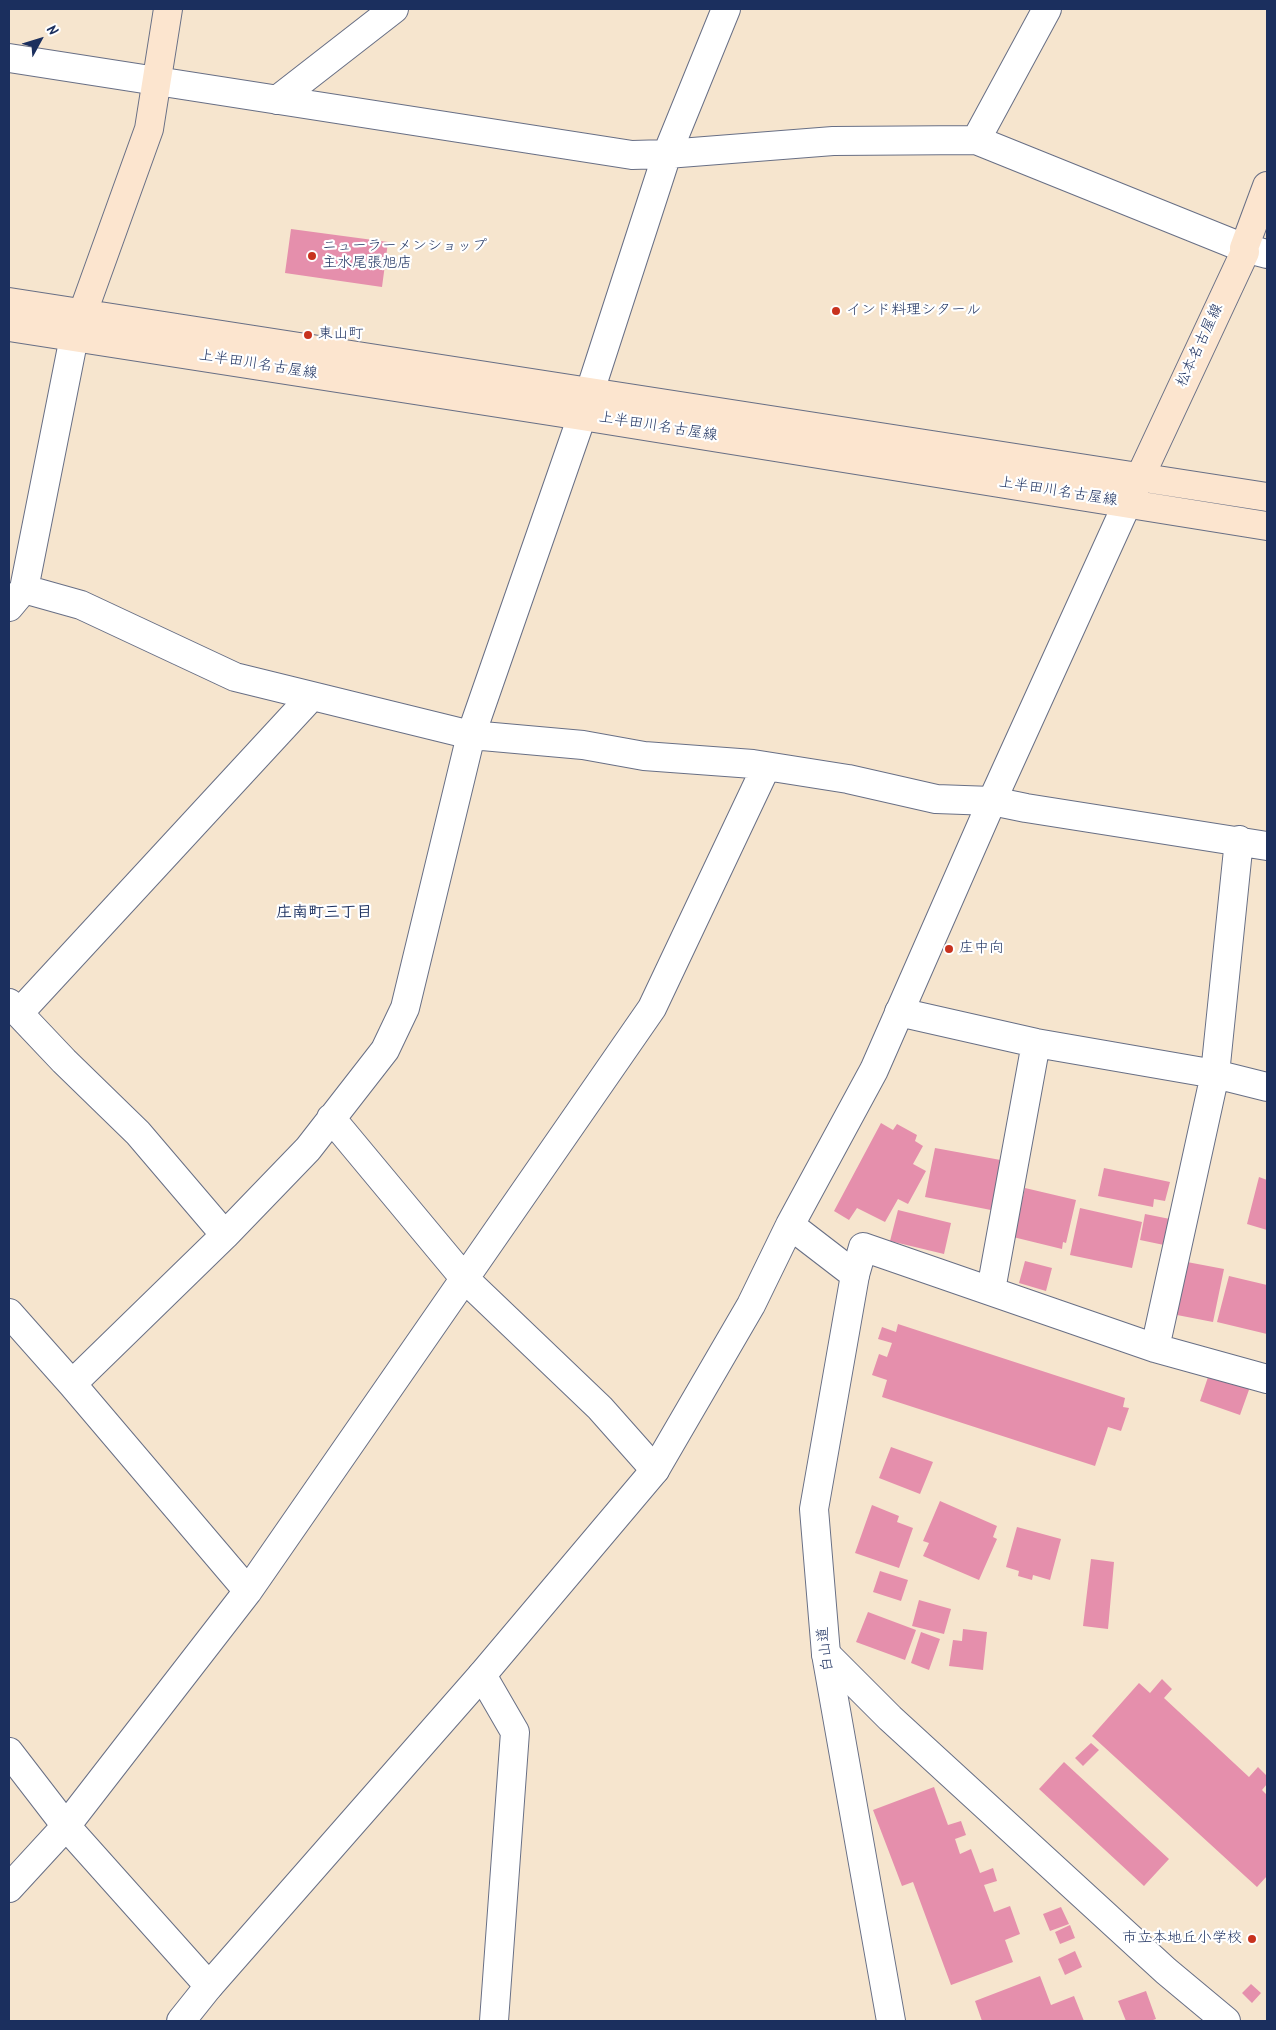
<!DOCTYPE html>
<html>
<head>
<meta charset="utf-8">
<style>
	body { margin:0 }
	#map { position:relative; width:1276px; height:2030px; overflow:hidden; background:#f6e5ce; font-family:Kalam,sans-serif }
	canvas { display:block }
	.frame { position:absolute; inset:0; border:10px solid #1b2f5e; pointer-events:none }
	.north { position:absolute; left:15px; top:15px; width:50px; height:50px; -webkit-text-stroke:4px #fff; paint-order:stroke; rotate:51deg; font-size:14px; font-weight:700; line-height:20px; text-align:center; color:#1b2f5e }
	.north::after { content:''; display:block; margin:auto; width:18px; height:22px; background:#1b2f5e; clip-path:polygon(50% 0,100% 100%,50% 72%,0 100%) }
</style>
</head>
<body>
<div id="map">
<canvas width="1276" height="2030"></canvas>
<div class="frame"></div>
<div class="north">N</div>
</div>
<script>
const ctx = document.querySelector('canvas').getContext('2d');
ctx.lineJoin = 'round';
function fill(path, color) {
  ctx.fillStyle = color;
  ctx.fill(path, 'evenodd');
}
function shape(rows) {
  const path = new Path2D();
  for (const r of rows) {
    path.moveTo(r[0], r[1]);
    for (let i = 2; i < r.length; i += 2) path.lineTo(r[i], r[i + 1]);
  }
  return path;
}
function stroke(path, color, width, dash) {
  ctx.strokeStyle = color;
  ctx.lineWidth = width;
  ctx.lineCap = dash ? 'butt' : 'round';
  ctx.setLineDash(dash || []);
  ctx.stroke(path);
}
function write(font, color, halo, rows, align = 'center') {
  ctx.font = font + ' Kalam,"Klee One",sans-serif';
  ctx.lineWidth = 4.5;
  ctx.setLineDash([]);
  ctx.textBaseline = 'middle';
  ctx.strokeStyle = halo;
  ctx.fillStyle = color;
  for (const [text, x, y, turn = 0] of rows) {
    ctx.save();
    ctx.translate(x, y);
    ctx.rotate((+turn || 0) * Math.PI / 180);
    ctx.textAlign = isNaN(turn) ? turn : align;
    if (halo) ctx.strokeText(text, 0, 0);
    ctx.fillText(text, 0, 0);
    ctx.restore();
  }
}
fill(shape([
	[291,229,388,242,382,287,285,273],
	[881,1123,893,1130,897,1124,917,1135,915,1141,923,1146,913,1164,926,1171,908,1204,898,1199,885,1222,857,1208,849,1220,834,1211],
	[935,1148,1006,1161,996,1211,925,1197],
	[1104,1168,1170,1182,1165,1201,1154,1199,1153,1207,1098,1196],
	[1259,1177,1267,1180,1267,1230,1247,1224],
	[1025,1188,1076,1200,1066,1243,1063,1242,1062,1249,1013,1237],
	[1080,1208,1142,1222,1132,1268,1070,1255],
	[898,1210,951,1223,944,1254,890,1241],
	[1145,1214,1170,1219,1164,1245,1140,1240],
	[1025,1261,1052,1268,1046,1291,1019,1283],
	[1187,1262,1224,1269,1213,1322,1177,1315],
	[1229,1276,1267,1285,1267,1334,1217,1322],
	[898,1324,1125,1398,1123,1407,1129,1408,1121,1431,1108,1427,1095,1466,882,1397,887,1380,872,1375,879,1354,887,1357,892,1343,878,1339,882,1327,896,1332],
	[1209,1374,1250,1387,1240,1415,1200,1401],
	[891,1447,933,1462,920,1494,879,1478],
	[940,1501,997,1526,993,1537,997,1539,979,1580,923,1556,929,1543,923,1541],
	[872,1505,899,1516,897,1522,913,1528,899,1568,855,1553],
	[1017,1527,1061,1539,1050,1580,1033,1575,1032,1580,1018,1576,1019,1571,1006,1567],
	[1091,1559,1114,1562,1108,1629,1083,1626],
	[880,1571,908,1580,901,1601,873,1592],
	[919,1600,951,1609,944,1634,912,1626],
	[868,1612,916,1630,905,1660,856,1642],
	[963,1629,987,1632,983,1670,949,1666,953,1640,962,1641],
	[921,1632,940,1639,929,1670,911,1663],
	[1162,1679,1172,1689,1164,1698,1249,1777,1258,1767,1267,1776,1267,1784,1262,1790,1267,1795,1267,1876,1257,1887,1092,1736,1139,1683,1150,1693],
	[1091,1743,1099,1750,1083,1766,1075,1758],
	[1064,1762,1169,1859,1144,1886,1039,1789],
	[934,1787,948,1825,961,1821,966,1835,955,1839,960,1854,971,1849,980,1873,993,1868,997,1881,984,1885,994,1912,1010,1906,1020,1934,1005,1940,1013,1962,951,1985,913,1882,902,1886,873,1810],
	[1061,1907,1069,1924,1050,1931,1043,1914],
	[1070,1925,1075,1938,1060,1944,1055,1932],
	[1075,1951,1082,1967,1065,1975,1058,1959],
	[1040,1976,1051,2005,1074,1996,1084,2021,982,2021,975,2001],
	[1251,1984,1261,1993,1252,2003,1242,1993],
	[1146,1991,1156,2019,1150,2021,1126,2021,1118,2001]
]), '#e58fac');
const minor = shape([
	[9,58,632,155,667,154,833,141,976,140,1244,248,1267,254],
	[277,100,394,9],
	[976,140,1047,9],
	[24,589,81,605,235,677,471,735,583,745,644,756,753,764,848,779,936,799,992,801,1026,808,1267,846],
	[9,607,24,589,74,337],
	[9,1003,64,1061,138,1133,225,1235],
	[899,1012,1036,1043,1215,1074,1267,1087],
	[19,1013,311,697],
	[331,1118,465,1279,600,1408,655,1470],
	[855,1275,863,1247,1155,1348,1267,1379],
	[991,1290,1036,1043],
	[9,1313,72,1384,248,1591],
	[1155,1348,1215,1074,1239,840],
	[72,1384,225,1235,308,1149,385,1050,405,1008,471,735,582,416,667,154,726,9],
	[826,1654,890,1718,1166,1971,1226,2021],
	[482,1675,515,1732,494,2021],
	[9,1752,66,1826,209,1986],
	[9,1888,66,1826,248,1591,652,1008,766,767]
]);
const tertiary = shape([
	[790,1225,855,1275,814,1509,826,1654,891,2021],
	[181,2021,209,1986,482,1675,655,1470,751,1305,790,1225,874,1070,992,801,1127,504]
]);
const secondary = shape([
	[9,302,1267,497],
	[9,327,582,416,1267,526],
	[77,329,149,129,168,9],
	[1133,492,1245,252,1244,248,1267,186]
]);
stroke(minor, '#686f85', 30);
stroke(tertiary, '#686f85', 30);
stroke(secondary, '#686f85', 30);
stroke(minor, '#fff', 28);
stroke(tertiary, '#fff', 28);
stroke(secondary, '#fce5cf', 28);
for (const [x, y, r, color] of [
	[312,256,5,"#c8321e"],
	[836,311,5,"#c8321e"],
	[308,335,5,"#c8321e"],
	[949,949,5,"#c8321e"],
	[1252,1939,5,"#c8321e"]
]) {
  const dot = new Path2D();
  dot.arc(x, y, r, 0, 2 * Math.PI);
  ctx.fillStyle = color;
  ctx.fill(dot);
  stroke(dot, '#fff', 2);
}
write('15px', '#1b2f5e', '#fff', [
	["ニューラーメンショップ",322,247],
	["主水尾張旭店",322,264],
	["インド料理シタール",846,311],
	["東山町",318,335],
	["庄中向",959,949],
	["市立本地丘小学校",1242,1939,"right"]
], 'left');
write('15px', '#1b2f5e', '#fff', [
	["松本名古屋線",1201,346,-65],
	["上半田川名古屋線",258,366,9],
	["上半田川名古屋線",658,428,9],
	["上半田川名古屋線",1058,493,9],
	["白山道",827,1649,-97]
]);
write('bold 16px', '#1b2f5e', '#fff', [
	["庄南町三丁目",324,914]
]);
</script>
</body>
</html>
